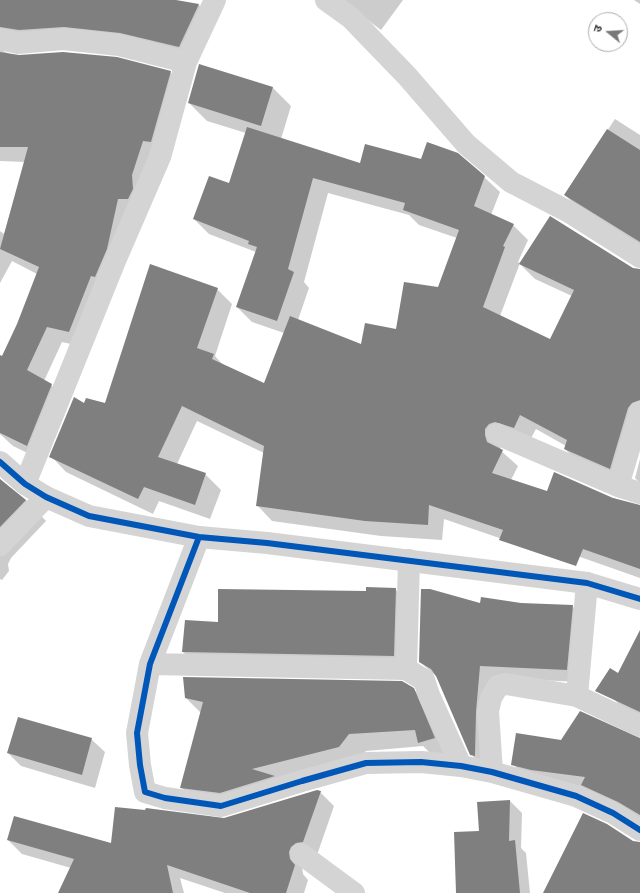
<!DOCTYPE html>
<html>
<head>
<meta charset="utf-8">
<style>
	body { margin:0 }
	#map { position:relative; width:640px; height:893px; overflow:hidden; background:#fff; font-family:Montserrat,"Noto Sans Devanagari",sans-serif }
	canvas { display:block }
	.north { position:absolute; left:588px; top:12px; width:40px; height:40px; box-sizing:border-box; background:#fff; border:1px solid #acacac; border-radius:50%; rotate:288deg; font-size:11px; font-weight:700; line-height:16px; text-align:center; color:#303030 }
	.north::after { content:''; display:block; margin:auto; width:14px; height:18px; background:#787878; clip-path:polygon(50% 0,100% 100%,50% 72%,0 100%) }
</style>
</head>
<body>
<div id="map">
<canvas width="640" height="893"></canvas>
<div class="north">उ</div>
</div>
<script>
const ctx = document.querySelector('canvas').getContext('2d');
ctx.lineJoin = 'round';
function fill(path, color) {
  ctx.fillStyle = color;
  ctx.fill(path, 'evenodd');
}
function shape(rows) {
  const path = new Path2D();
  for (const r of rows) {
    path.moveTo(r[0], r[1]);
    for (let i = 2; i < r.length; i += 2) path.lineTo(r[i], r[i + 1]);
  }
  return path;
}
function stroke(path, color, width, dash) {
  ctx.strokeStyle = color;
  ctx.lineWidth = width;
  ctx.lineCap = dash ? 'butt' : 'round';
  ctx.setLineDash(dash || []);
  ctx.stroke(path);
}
fill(shape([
	[0,0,169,0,199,5,214,20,194,62,138,48,6,45,3,51,15,56,170,72,185,87,84,347,62,342,44,381,51,385,66,400,42,460,13,446,0,434,0,356,2,357,18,324,37,274,12,261,0,283,0,231,4,234,25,162,0,161],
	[330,0,403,0,381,30,352,8],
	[634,0,640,0,640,4],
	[200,65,273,88,291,106,281,139,361,164,484,177,500,192,491,215,513,225,528,240,518,262,520,263,500,316,550,340,572,296,535,279,520,264,633,269,640,270,640,434,625,483,580,464,565,449,566,446,536,429,529,442,501,444,500,450,518,466,511,480,547,493,613,498,640,506,640,578,515,534,511,542,444,519,442,540,381,536,272,521,257,505,264,453,197,421,177,464,205,474,221,490,210,519,159,501,153,514,66,472,51,456,84,404,106,405,217,289,232,304,215,356,224,366,264,385,284,333,252,322,237,307,256,252,209,234,194,219,230,184,246,133,207,121,189,103],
	[328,193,409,215,419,225,457,238,439,289,396,330,362,345,298,320,309,288,304,282],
	[615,119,640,135,640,247,580,210,565,195],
	[640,459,640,483,635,478],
	[0,479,16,494,26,500,46,521,11,558,8,564,9,571,2,580,0,579],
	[395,589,412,606,410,673,199,668,183,652,219,623,367,592],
	[481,604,572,606,585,619,580,682,493,678,484,768,471,754,438,678,420,662],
	[640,659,640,721,629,715,613,698],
	[413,689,430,706,450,754,436,759,423,746,366,751,355,763,198,804,181,787,201,713,186,698],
	[91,739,105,752,95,788,21,766,8,753],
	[640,739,640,821,529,781,513,764,562,741],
	[320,792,334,806,317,855,302,867,303,874,308,880,304,893,225,893,180,878,184,893,68,893,71,868,22,854,8,840,112,844,224,819],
	[510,801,522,813,521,848,526,853,530,893,457,893,480,832,478,803]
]), '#0003');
fill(shape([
	[0,0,176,0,199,4,179,47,120,33,64,27,19,30,0,27],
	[0,52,19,55,63,52,117,57,171,71,151,142,143,141,132,175,133,189,128,199,118,199,107,249,95,277,91,276,69,332,47,327,27,370,52,384,27,446,0,433,0,355,2,356,17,324,39,267,0,249,28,147,0,147],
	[199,64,273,87,261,126,188,103],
	[247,127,360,163,365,144,421,159,427,142,458,153,485,176,474,206,514,224,503,246,505,247,483,307,550,339,574,290,519,264,550,216,633,268,640,269,640,400,632,403,628,408,610,469,564,449,567,440,520,415,514,428,495,422,489,424,485,429,485,435,487,442,503,450,492,473,547,491,554,472,613,498,640,505,640,569,583,549,576,566,499,540,503,530,429,505,428,525,365,521,256,506,264,446,182,406,158,457,206,473,195,505,144,487,138,499,49,457,74,397,84,403,86,398,105,403,150,264,218,288,197,348,214,354,212,359,264,383,290,316,361,344,365,323,396,329,404,282,438,287,459,230,403,210,405,203,313,178,288,269,294,272,277,321,236,307,257,247,248,244,249,241,193,219,209,176,229,183],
	[607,129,640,150,640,242,564,195],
	[0,479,26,500,0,527],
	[366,587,396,588,394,656,182,652,185,620,218,622,218,589,366,591],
	[421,589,430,589,480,603,481,597,521,603,573,605,567,670,480,666,476,712,475,756,470,755,436,676,431,669,419,662],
	[640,630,640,712,595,691,610,668,618,673],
	[183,677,402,681,414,688,435,738,418,743,415,730,349,734,339,747,252,769,275,776,220,793,180,788,203,702,185,698],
	[580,711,640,738,640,815,618,802,581,785,585,777,531,770,511,765,516,733,561,740],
	[18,717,92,738,82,775,7,753],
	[317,790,321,791,303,842,296,843,291,847,289,852,290,859,295,865,286,893,250,893,167,865,173,893,58,893,74,859,7,840,14,816,111,843,115,807,145,810,146,808,224,818],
	[510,800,509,841,515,840,520,893,456,893,454,832,479,831,477,802],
	[583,813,607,824,633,841,640,842,640,893,543,893]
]), '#7f7f7f');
stroke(shape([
	[326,0,351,18,407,76,466,144,511,182,569,212,640,257],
	[0,39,18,43,63,39,119,45,186,62],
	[497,434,618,486,640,493],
	[25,484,115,261,160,157,186,62,215,0],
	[618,486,640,412],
	[199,537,150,664,137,733,140,765,145,792,165,798,221,806,302,781,366,763,421,762,461,766,492,772,576,796,613,813,640,830],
	[0,545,46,497],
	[409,560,406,669,424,680,429,695,461,766],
	[587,583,577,696,640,726],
	[150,664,406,669],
	[492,772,488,711,491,698,498,686,506,684,577,696],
	[301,854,354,893]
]), '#d4d4d4', 22);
stroke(shape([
	[0,462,25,484,46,497,89,516,199,537,267,543,587,583,640,599]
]), '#d4d4d4', 22);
stroke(shape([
	[0,462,25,484,46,497,89,516,199,537,267,543,587,583,640,599],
	[199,537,150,664,137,733,140,765,145,792,165,798,221,806,302,781,366,763,421,762,461,766,492,772,576,796,613,813,640,830]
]), '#0057b8', 6);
</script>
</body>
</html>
